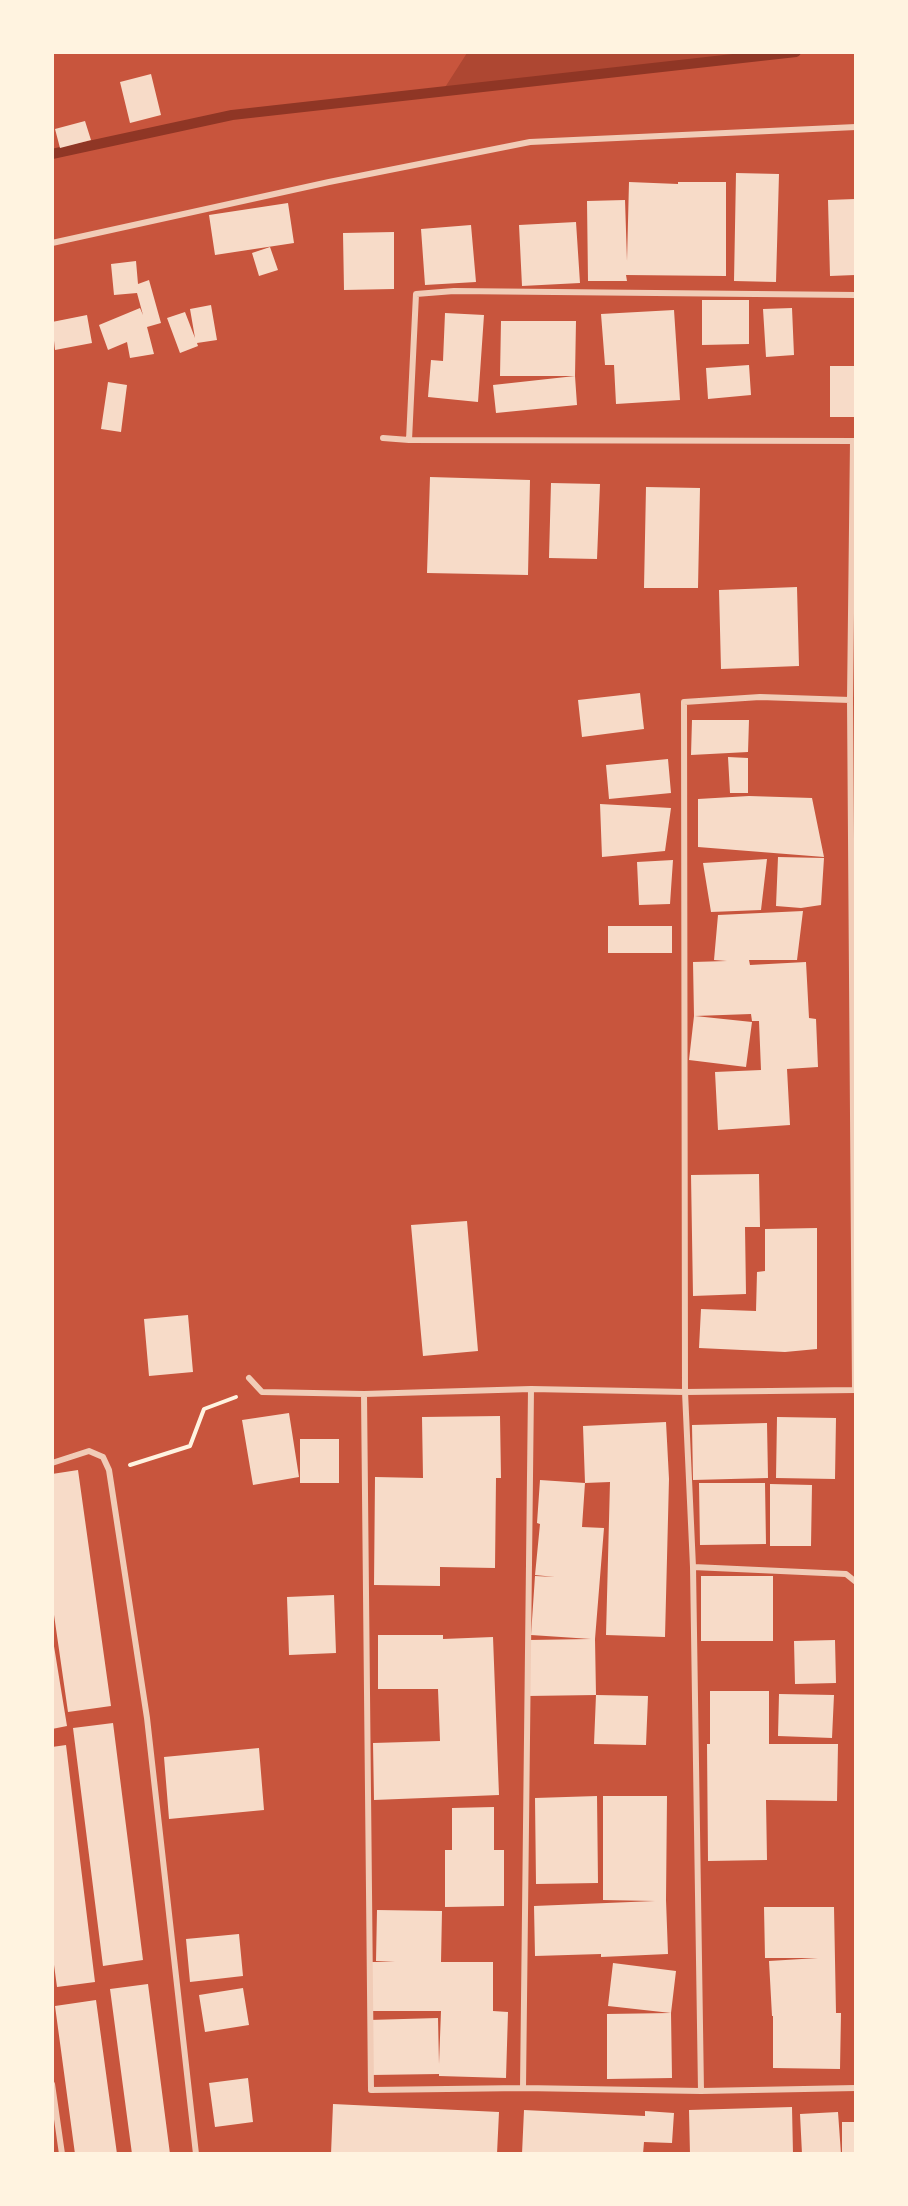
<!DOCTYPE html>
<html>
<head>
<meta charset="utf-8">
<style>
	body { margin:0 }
	#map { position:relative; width:908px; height:2206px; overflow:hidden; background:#c8553d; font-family:"Sofia Sans Condensed",sans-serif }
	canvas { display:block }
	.frame { position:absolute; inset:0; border:54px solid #fff3e0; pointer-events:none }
</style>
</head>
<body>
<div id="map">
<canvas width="908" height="2206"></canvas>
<div class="frame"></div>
</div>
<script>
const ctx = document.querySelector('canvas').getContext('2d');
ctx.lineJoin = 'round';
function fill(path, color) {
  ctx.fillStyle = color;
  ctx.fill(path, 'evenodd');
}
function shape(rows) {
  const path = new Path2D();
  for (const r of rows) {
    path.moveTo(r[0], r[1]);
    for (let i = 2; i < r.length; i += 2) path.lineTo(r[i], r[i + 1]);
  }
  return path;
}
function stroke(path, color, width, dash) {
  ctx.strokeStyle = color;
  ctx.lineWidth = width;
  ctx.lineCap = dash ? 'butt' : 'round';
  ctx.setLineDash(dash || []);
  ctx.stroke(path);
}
fill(shape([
	[467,53,467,52,796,53,442,92]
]), '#ae4732');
stroke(shape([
	[52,154,232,115,796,52]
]), '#8f3625', 10);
fill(shape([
	[151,74,161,115,130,123,120,82],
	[85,121,91,140,60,148,55,129],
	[736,173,779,174,776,282,734,281],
	[629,182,678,184,678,182,726,182,726,276,626,275,627,281,588,281,587,201,625,200,627,261],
	[855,199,855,275,830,276,828,200],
	[288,203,294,243,215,255,209,215],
	[576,222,580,283,522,286,519,225],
	[471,225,476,282,425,285,421,229],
	[394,232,394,289,344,290,343,233],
	[270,247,278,270,259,276,252,253],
	[136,261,138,284,149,280,161,323,147,327,154,354,130,358,127,342,108,350,99,325,140,308,143,315,137,293,114,295,111,264],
	[702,300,749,300,749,344,702,345],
	[211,305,217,340,197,343,198,346,180,353,167,318,185,312,195,338,190,309],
	[792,308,794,355,766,357,763,309],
	[674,310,680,400,616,404,614,365,605,365,601,314],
	[445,313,484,315,478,402,428,397,431,360,443,361],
	[87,315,92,343,55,350,52,322],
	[501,321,576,321,575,376,577,405,496,413,493,385,575,376,500,376],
	[749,365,751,395,708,399,706,368],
	[830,366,855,366,855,417,830,417],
	[108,382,127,385,121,432,101,429],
	[430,477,530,480,528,575,427,573],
	[551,483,600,484,597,559,549,558],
	[646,487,700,488,698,588,644,588],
	[797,587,799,666,721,669,719,590],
	[640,693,644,729,582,737,578,700],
	[692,720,749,720,748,752,691,755],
	[728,757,748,758,748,793,730,793],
	[668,759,671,793,609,799,606,765],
	[749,796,812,798,824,857,698,847,698,799],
	[600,804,671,808,665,851,602,857],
	[778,857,824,858,821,905,801,908,776,906],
	[767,859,761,910,711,912,703,863],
	[673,860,670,904,639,905,637,862],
	[803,911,797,960,749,960,750,965,806,962,809,1018,816,1019,818,1067,787,1069,790,1125,718,1130,715,1072,761,1070,759,1021,752,1021,751,1014,695,1016,752,1022,746,1067,689,1060,694,1016,693,962,727,961,714,960,718,915],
	[608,926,672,926,672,953,608,953],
	[759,1174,760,1227,745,1227,746,1294,693,1296,691,1175],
	[467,1221,478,1351,423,1356,411,1225],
	[817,1228,817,1349,785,1352,699,1348,701,1309,756,1311,757,1272,765,1271,765,1229],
	[188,1315,193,1372,149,1376,144,1319],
	[289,1413,299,1477,253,1485,242,1420],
	[500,1416,501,1478,496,1478,495,1568,440,1567,440,1586,374,1585,375,1477,423,1478,422,1417],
	[777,1417,836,1418,835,1479,776,1478],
	[666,1422,669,1479,665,1637,606,1635,610,1482,585,1483,583,1426],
	[767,1423,768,1478,693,1480,692,1425],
	[300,1439,339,1439,339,1483,300,1483],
	[78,1470,111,1706,68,1712,52,1601,52,1474],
	[540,1480,585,1483,582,1527,604,1528,595,1639,596,1695,648,1696,646,1745,594,1744,596,1695,527,1696,529,1640,591,1639,531,1635,535,1576,555,1577,535,1575,540,1524,537,1523],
	[699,1483,765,1483,766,1544,700,1545],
	[770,1484,812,1485,811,1546,770,1546],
	[701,1576,773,1576,773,1641,701,1641],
	[334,1595,336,1653,289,1655,287,1597],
	[52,1634,67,1726,52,1729],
	[378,1635,443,1635,443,1639,493,1637,499,1795,374,1800,373,1743,440,1741,438,1689,378,1689],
	[835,1640,836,1683,795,1684,794,1641],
	[710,1691,769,1691,769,1744,838,1744,837,1801,766,1800,767,1860,708,1861,707,1744,710,1744],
	[779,1694,834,1695,832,1738,778,1736],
	[113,1723,143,1960,103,1966,73,1728],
	[66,1745,95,1982,57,1987,52,1950,52,1747],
	[259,1748,264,1810,169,1819,164,1757],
	[597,1796,598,1883,536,1884,535,1798],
	[603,1796,667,1796,666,1900,668,1954,601,1957,601,1954,535,1956,534,1906,655,1901,603,1900],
	[494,1807,494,1850,504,1850,504,1906,445,1907,445,1850,452,1850,452,1808],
	[764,1907,834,1907,836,2013,841,2013,840,2069,773,2068,773,2016,772,2016,769,1961,818,1958,765,1958],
	[377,1910,442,1911,441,1962,493,1962,493,2011,508,2012,506,2078,439,2076,439,2074,371,2075,369,2020,438,2018,439,2064,441,2011,369,2011,369,1962,395,1962,376,1961],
	[239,1934,243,1976,190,1982,186,1939],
	[613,1963,676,1971,671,2013,608,2006],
	[148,1984,170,2154,132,2154,110,1989],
	[243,1988,249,2025,205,2032,199,1995],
	[96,2000,117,2154,75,2154,55,2006],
	[671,2013,672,2078,607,2079,607,2014],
	[248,2078,253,2122,215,2127,209,2083],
	[333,2104,499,2112,497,2154,331,2154],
	[792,2107,793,2154,690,2154,689,2110],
	[524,2110,645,2116,645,2111,674,2113,672,2143,644,2142,643,2154,522,2154],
	[838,2112,841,2154,802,2154,800,2114],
	[842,2122,855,2122,855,2154,842,2154]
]), '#f7dbc8');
stroke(shape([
	[130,1465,190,1446,204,1409,236,1397]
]), '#fff3e0', 4);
stroke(shape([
	[52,243,329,182,530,142,856,127],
	[383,438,409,440,856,441],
	[409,440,416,294,454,291,856,295],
	[853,441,850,700,855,1390],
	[249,1378,262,1392,364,1394,531,1389,685,1392,856,1390],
	[364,1394,371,2090,523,2088,701,2091,856,2088],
	[52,1463,89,1451,103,1457,109,1470,147,1718,196,2154],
	[693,1567,846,1574,856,1582],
	[52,2084,62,2154],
	[523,2088,531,1389],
	[701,2091,693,1567,685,1392,684,702,760,697,850,700]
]), '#f1ccb7', 6);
</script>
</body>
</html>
